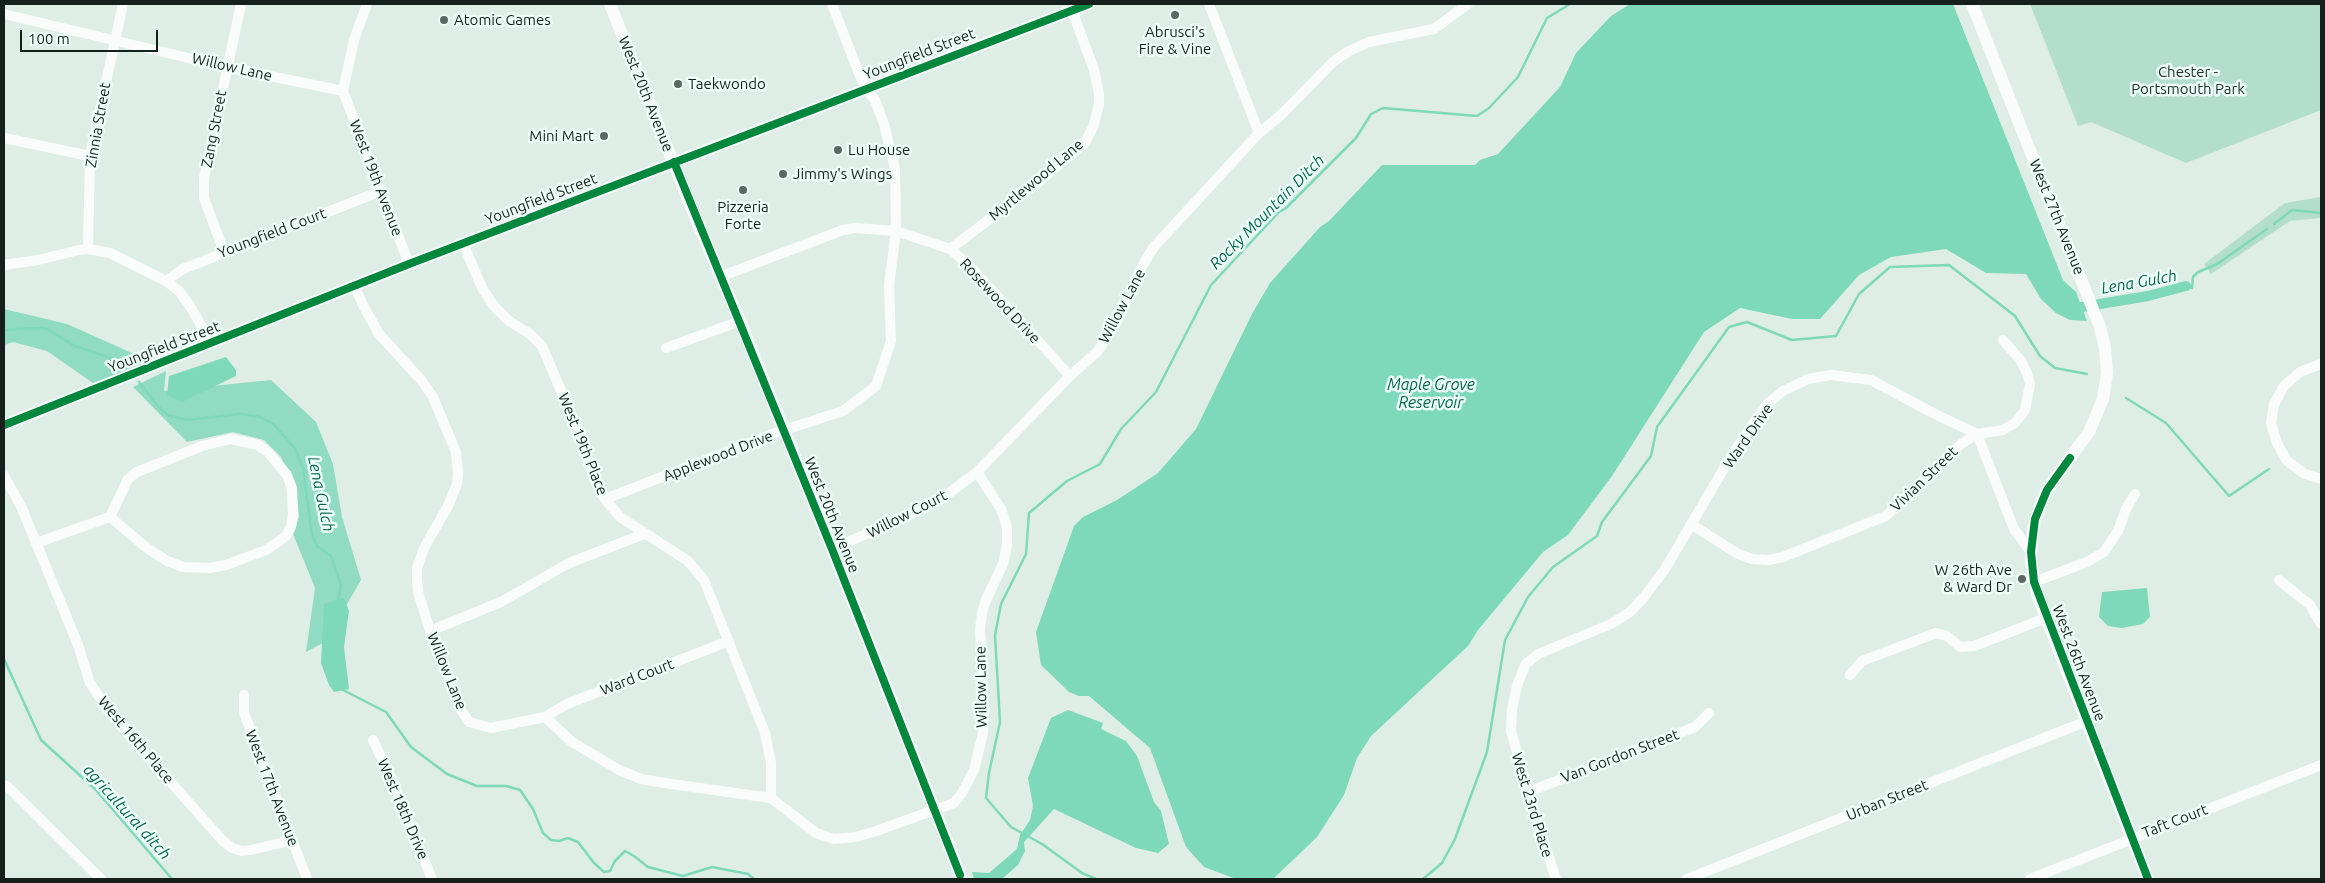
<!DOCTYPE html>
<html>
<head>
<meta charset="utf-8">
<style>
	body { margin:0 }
	#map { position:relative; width:2325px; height:883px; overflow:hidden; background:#deeee7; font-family:Ubuntu,sans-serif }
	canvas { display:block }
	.frame { position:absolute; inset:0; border:5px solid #15201c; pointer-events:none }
	.scale { position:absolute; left:20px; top:30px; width:138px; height:22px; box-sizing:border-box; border:2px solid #15201c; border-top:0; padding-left:6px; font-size:15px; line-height:18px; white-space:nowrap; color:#15201c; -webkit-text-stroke:4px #edfff7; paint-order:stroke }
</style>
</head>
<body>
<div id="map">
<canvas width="2325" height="883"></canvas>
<div class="frame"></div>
<div class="scale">100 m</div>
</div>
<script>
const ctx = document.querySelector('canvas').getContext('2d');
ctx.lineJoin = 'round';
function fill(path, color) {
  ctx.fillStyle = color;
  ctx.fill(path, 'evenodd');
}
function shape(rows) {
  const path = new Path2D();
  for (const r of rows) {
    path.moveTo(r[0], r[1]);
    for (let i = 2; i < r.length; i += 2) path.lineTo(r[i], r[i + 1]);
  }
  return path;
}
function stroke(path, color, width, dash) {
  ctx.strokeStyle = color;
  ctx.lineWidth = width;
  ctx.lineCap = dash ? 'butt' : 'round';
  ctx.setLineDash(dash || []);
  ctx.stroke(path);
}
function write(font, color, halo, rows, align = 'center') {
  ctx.font = font + ' Ubuntu,sans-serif';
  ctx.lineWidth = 5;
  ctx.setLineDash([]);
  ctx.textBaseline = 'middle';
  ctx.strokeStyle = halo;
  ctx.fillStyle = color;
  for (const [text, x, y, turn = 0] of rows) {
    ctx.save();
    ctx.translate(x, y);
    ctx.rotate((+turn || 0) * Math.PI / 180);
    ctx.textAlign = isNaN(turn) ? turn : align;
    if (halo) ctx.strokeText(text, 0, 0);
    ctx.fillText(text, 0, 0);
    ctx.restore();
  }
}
fill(shape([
	[2030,4,2321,4,2321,110,2186,163,2091,122,2078,126],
	[2321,197,2321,218,2290,221,2211,274,2204,264,2285,203]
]), '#b3decd');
fill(shape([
	[4,309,67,324,152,362,93,383,47,351,13,342,4,345],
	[166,371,164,391,271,380,316,422,333,464,342,517,361,580,325,642,306,652,315,588,293,534,299,517,296,488,281,457,264,440,233,432,187,442,133,387]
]), '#90dbc2');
fill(shape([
	[1630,4,1953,4,2063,280,2076,292,2087,321,2070,320,2056,313,2041,299,2026,274,1986,273,1946,249,1891,257,1859,275,1820,319,1792,319,1740,308,1704,332,1612,476,1568,535,1543,552,1478,630,1468,646,1371,736,1357,758,1344,795,1317,837,1273,879,1236,879,1204,867,1186,847,1150,748,1089,696,1079,696,1069,692,1041,665,1036,632,1074,526,1083,517,1117,500,1158,473,1196,429,1252,314,1270,283,1320,227,1329,221,1382,165,1475,165,1480,160,1498,154,1560,87,1576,53,1611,16],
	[226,357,236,370,236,376,182,402,167,395,169,376],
	[2147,588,2150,617,2143,624,2122,628,2108,626,2099,617,2102,592],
	[344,598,349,611,344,647,349,689,334,692,329,685,321,663,324,604],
	[1068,710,1103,723,1101,729,1126,741,1137,756,1154,802,1161,811,1169,844,1158,853,1136,848,1054,809,1024,842,1025,851,1018,865,1002,879,974,879,972,872,989,873,1017,849,1020,835,1030,820,1033,806,1028,778,1051,718]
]), '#7ed8ba');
stroke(shape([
	[2274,224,2292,210,2321,213],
	[2186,286,2192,288,2193,277,2198,272,2217,264,2267,229],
	[4,330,37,328,47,329,75,346,111,358,125,367],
	[139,382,159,407,168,415,187,420,240,414,260,417,273,424,295,448,303,468,312,535,317,546,331,556,341,584,338,603],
	[2126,398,2166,423,2229,496,2269,469],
	[4,659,41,740,96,790,172,879],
	[341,687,341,689,386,712,411,747,447,774,477,786,506,786,520,790,533,809,543,833,551,840,559,841,568,838,578,842,594,863,604,872,610,871,615,861,625,851,634,856,648,867,683,876,712,867,748,874,754,879],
	[1096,879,1082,873,1042,844,1011,827,986,798,989,773,1000,722,995,635,1001,604,1026,554,1029,513,1067,481,1100,464,1121,429,1156,392,1211,285,1279,212,1286,208,1356,138,1371,114,1383,108,1477,116,1489,108,1518,77,1547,18,1570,4],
	[1423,879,1442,863,1455,839,1487,752,1505,640,1528,597,1553,567,1597,536,1602,522,1651,456,1657,427,1729,327,1747,322,1792,340,1836,336,1859,294,1890,267,1949,265,2015,316,2040,356,2055,368,2087,374]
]), '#7ed8ba', 2.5);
stroke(shape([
	[2082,307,2148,296,2186,286]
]), '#7ed8ba', 10);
stroke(shape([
	[1209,4,1259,133],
	[4,14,226,67,343,91],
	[343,91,409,264],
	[343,91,354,40,367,4],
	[4,138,90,156],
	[463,243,482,288,494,306,509,321,530,334,542,346,576,426,595,481,605,499,620,517,688,561,704,580,765,733,771,763,771,798],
	[88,249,90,156,123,4],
	[950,249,1040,181,1085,143,1093,127,1099,105,1099,94,1094,70,1072,10],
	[224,252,204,198,204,178,241,4],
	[4,265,38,260,79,250,88,249,110,253,166,281,179,291,190,306,211,343],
	[722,276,843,230,855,228,896,231,950,249,970,266,1070,376],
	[166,281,183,269,381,191],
	[355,287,363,305,379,334,422,381,433,397,456,452,458,473,457,484,448,506,424,548,417,568,417,579,418,592,430,631,461,710,469,722,491,728,545,717,572,742,619,770,641,779,671,784,771,798,816,833,834,839,856,837,876,831,954,803,962,793,974,770,983,733,984,712,980,629,982,613,986,600,1003,564,1007,545,1007,527,1001,509,977,472],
	[666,348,740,321],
	[2321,364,2300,372,2284,386,2274,404,2271,423,2277,443,2287,461,2305,474,2321,479],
	[231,439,258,445,268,452,287,475,292,488,293,515,291,527,286,536,275,544,266,550,226,565,210,568,183,567,167,561,147,548,110,517,128,479,137,472,202,446,231,439],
	[4,476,21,506,78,645,90,683,113,717,222,840,232,848,242,851,251,850,293,840],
	[605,499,775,433,843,411,876,386,891,341,889,285,896,231,895,169,884,124,875,100,866,89,860,76,832,4],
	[1691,524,1738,554,1752,559,1768,560,1783,557,1886,516,1961,444,1977,434,2003,430,2015,423,2025,410,2030,384,2027,373,2021,361,2003,340],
	[36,543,110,517],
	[832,549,921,510,940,500,977,472,1070,376,1098,351,1117,321,1140,270,1153,248,1259,133,1280,116,1334,61,1349,51,1369,42,1434,29,1468,4],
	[2279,580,2310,605,2321,624],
	[2034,582,2087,562,2104,552,2118,531,2126,509,2135,494],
	[430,631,501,602,569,563,644,534],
	[1850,675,1862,661,1936,633,1947,636,1960,647,1974,646,2046,618],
	[244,695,244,713,307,879],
	[545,717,567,704,729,641],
	[373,740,394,784,432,879],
	[7,786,101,879],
	[1528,792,1695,727,1709,713],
	[1556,879,1528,792,1511,731,1512,709,1517,686,1525,665,1538,654,1611,624,1630,612,1644,597,1665,569,1733,453,1766,405,1783,391,1808,379,1831,375,1871,380,1935,414,1977,434,2014,529,2031,552],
	[1687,879,2087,721],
	[2030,879,2321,765]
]), '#fafcfb', 10);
stroke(shape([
	[610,4,696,219,740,321,832,549,962,879],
	[1972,4,2100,327,2105,348,2107,373,2103,399,2089,432,2053,481,2042,500,2033,528,2031,561,2037,594,2148,879],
	[4,425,409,264,1089,4]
]), '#fafcfb', 12);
stroke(shape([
	[674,162,832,549,960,875],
	[4,425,409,264,1089,4],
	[2070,458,2047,490,2035,519,2031,552,2034,582,2148,879]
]), '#00873e', 8);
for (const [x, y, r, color] of [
	[1175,15,5,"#5b6863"],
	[444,20,5,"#5b6863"],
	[678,84,5,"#5b6863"],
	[604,136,5,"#5b6863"],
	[838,150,5,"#5b6863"],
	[783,174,5,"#5b6863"],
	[743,190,5,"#5b6863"],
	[2022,579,5,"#5b6863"]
]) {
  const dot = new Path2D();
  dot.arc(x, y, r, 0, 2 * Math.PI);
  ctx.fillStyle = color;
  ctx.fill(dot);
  stroke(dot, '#edfff7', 2);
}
write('15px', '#15201c', '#edfff7', [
	["Atomic Games",454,20],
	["Abrusci's",1175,32,"center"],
	["Fire & Vine",1175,49,"center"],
	["Taekwondo",688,84],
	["Mini Mart",594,136,"right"],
	["Lu House",848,150],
	["Jimmy's Wings",793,174],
	["Pizzeria",743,207,"center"],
	["Forte",743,224,"center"],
	["W 26th Ave",2012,570,"right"],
	["& Ward Dr",2012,587,"right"]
], 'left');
write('15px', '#15201c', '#edfff7', [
	["Youngfield Street",919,54,-21],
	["Willow Lane",232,67,13],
	["West 20th Avenue",646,94,68],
	["Zinnia Street",98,125,-80],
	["Zang Street",214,129,-79],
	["West 19th Avenue",376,178,69],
	["Myrtlewood Lane",1036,180,-40],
	["Youngfield Street",541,199,-21],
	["West 27th Avenue",2057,217,68],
	["Youngfield Court",272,233,-21],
	["Rosewood Drive",1000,301,47],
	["Willow Lane",1122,306,-62],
	["Youngfield Street",164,347,-21],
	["Ward Drive",1748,436,-55],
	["West 19th Place",583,444,68],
	["Applewood Drive",718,456,-21],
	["Vivian Street",1924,479,-44],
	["Willow Court",907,514,-27],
	["West 20th Avenue",832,515,68],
	["West 26th Avenue",2079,663,69],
	["Willow Lane",447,671,68],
	["Ward Court",637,677,-21],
	["Willow Lane",981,687,-91],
	["West 16th Place",136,740,50],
	["Van Gordon Street",1620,756,-21],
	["West 17th Avenue",272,788,69],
	["Urban Street",1887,800,-22],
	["West 23rd Place",1532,805,73],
	["West 18th Drive",403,809,67],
	["Taft Court",2175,821,-21]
]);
write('15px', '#1b3028', '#edfff7', [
	["Chester -",2188,72],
	["Portsmouth Park",2188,89]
]);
write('italic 16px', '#00674d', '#edfff7', [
	["Rocky Mountain Ditch",1267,212,-45],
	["Lena Gulch",2139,282,-10],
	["Maple Grove",1431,385],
	["Reservoir",1431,403],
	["Lena Gulch",321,494,78],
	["agricultural ditch",127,812,48]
]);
</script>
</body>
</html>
